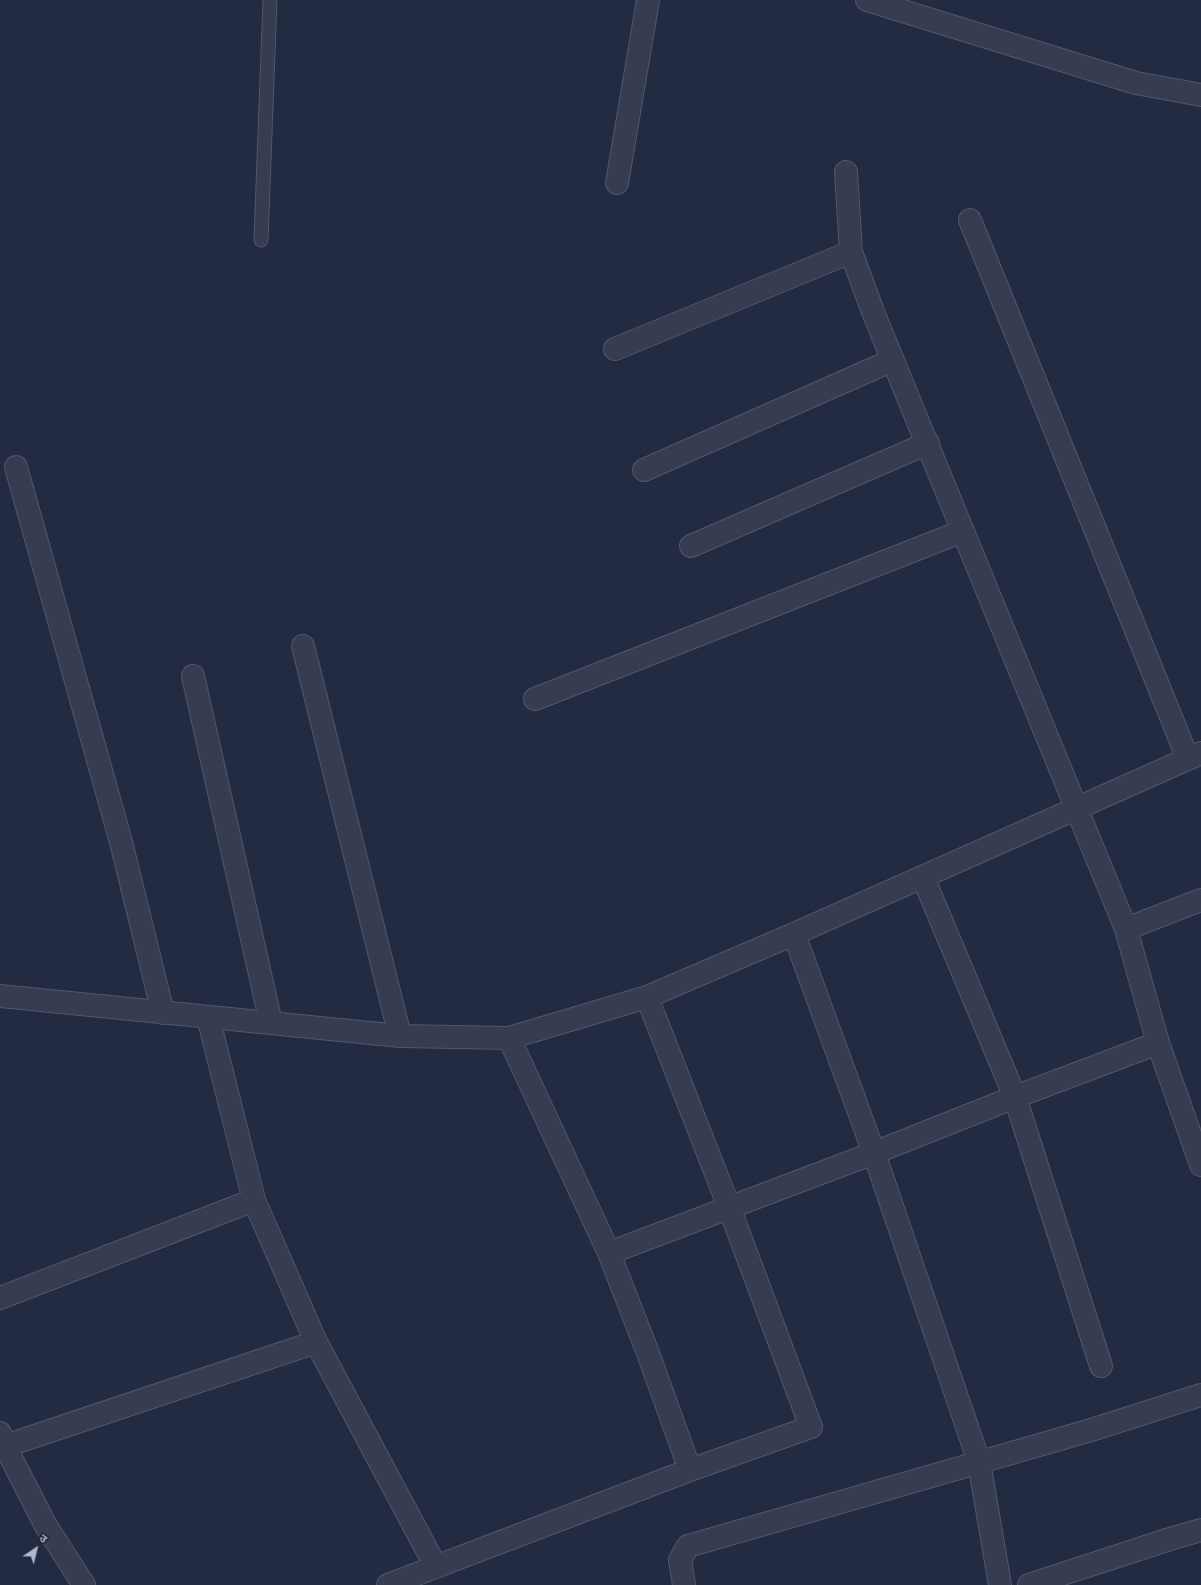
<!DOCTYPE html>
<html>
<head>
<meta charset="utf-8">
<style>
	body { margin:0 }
	#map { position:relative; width:1201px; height:1585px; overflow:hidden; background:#222b41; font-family:"Roboto Condensed","Noto Sans Devanagari",sans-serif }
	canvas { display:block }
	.north { position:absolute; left:16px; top:1529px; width:40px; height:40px; -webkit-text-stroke:3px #1b2236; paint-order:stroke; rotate:35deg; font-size:11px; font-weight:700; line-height:16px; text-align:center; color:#b2b8cb }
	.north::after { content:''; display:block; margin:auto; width:14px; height:18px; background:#b2b8cb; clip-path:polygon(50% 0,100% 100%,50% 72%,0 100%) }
</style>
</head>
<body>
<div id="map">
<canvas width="1201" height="1585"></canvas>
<div class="north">उ</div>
</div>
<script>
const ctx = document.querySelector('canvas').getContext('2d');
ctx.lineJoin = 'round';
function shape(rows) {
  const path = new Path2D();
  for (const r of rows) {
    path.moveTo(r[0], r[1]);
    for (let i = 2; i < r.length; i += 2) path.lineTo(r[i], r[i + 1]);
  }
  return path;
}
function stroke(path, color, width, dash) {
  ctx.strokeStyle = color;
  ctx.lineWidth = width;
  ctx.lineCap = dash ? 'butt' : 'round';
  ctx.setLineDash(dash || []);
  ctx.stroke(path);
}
const lane = shape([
	[261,240,270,0]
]);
const street = shape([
	[867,0,1136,83,1201,95],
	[846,172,851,252,873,312,1126,929,1158,1043,1201,1165],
	[617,183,648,0],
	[970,220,1188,759],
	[615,349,851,252],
	[16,467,121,842,163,1013],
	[644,470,893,360],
	[691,546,928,443],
	[303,646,400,1036],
	[193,676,271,1023],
	[535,699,963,531],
	[923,877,1015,1097,1101,1366],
	[1126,929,1201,900],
	[794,934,874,1153,979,1462,1000,1585],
	[0,996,400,1036,509,1038,647,997,794,934,1201,753],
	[647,997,729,1207,811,1427,690,1470],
	[208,1017,254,1200,316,1342,436,1567],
	[609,1253,874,1153,1015,1097,1158,1043],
	[0,1298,254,1200],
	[0,1433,5,1446,46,1526,84,1585],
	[5,1446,316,1342],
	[388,1585,690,1470,648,1353,609,1253,509,1038],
	[684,1585,680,1560,688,1546,1088,1431,1201,1395],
	[1029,1585,1170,1539,1201,1530]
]);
stroke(lane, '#51586b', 15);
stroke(street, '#51586b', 24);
stroke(lane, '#363d51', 13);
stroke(street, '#363d51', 22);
</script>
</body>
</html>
